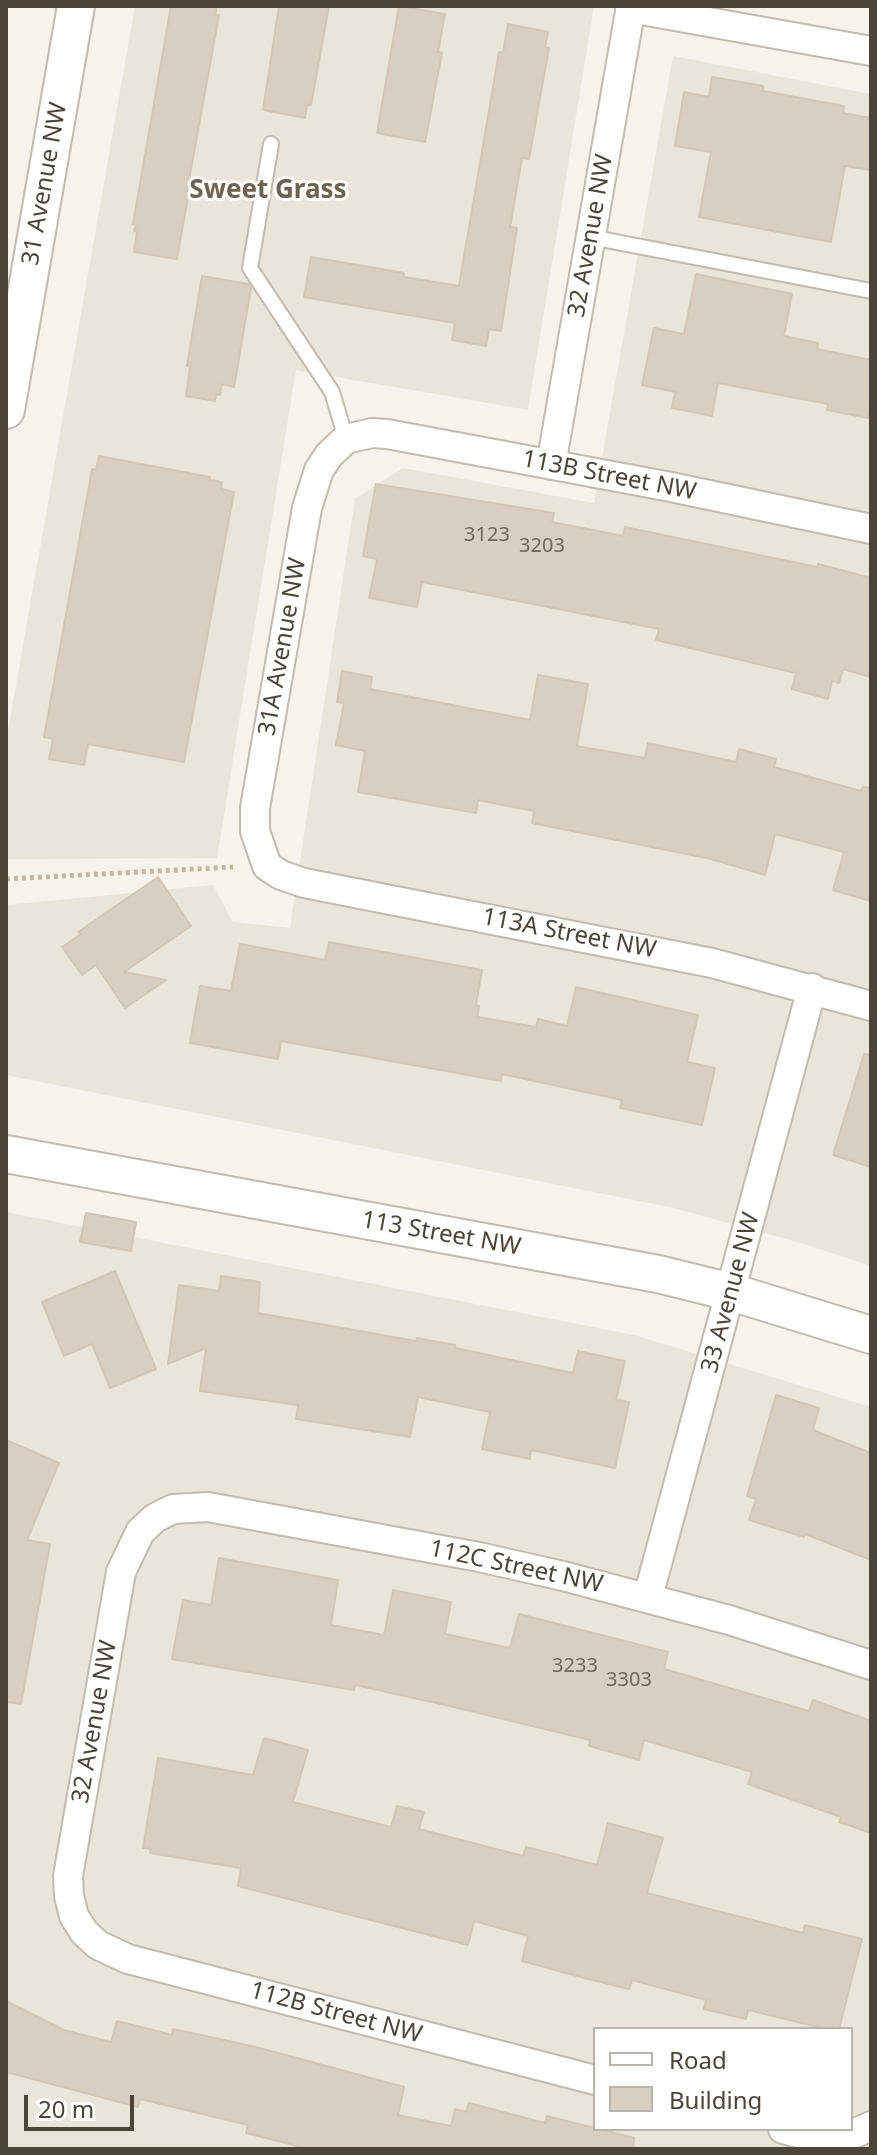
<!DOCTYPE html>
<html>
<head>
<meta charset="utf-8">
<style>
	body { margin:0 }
	#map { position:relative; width:877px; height:2155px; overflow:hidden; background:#f6f3ec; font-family:"Noto Sans",sans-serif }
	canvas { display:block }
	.frame { position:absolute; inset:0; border:8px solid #4b4439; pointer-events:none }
	.legend { position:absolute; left:593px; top:2027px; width:260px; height:104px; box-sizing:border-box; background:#fff; border:2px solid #b7b4b0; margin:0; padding:10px 14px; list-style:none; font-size:24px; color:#4b4439 }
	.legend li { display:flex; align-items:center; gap:16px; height:40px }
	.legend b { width:40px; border:2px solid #b7b4b0 }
	.scale { position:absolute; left:24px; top:2095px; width:110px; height:36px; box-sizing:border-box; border:4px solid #4b4439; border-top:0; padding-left:10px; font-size:24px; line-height:28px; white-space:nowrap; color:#4b4439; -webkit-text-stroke:6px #fff; paint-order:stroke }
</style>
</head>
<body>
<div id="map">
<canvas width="877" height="2155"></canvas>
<div class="frame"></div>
<ul class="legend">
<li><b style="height:10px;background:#fff"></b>Road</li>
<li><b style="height:22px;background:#d8cfc1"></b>Building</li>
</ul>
<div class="scale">20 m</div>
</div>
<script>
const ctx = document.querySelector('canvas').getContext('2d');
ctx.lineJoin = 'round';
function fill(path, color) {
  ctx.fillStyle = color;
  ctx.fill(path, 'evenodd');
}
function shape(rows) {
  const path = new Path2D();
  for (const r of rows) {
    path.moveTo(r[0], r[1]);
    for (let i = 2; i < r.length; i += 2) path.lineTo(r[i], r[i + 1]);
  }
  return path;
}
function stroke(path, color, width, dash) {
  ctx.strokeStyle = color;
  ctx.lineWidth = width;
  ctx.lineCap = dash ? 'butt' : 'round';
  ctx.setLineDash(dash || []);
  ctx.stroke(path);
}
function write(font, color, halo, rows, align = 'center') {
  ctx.font = font + ' "Noto Sans",sans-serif';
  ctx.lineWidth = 6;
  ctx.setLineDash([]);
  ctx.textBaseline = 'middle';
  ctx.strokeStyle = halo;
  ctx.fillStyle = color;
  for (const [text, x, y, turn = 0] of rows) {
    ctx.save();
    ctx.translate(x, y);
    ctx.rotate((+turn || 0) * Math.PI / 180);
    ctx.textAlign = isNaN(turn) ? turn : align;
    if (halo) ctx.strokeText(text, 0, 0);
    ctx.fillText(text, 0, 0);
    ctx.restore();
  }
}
fill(shape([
	[135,6,594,6,528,410,296,370,217,858,6,859,6,742],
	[673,56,871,94,871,1266,804,1244,674,1208,6,1075,6,905,213,885,233,922,290,928,355,499,403,468,594,503],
	[6,1212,634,1335,871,1407,871,2149,6,2149],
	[595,2029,851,2029,851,2129,595,2129]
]), '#eae5da');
const building = shape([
	[171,6,217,6,215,15,219,15,187,191,189,191,177,259,134,252,137,232,134,231,136,225,133,224,171,6],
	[279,6,329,6,311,105,307,105,305,118,263,110,279,6],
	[399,6,445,14,438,52,442,53,425,142,377,133,399,6],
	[508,24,548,32,545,47,549,48,529,159,522,158,510,227,517,228,501,331,489,329,486,346,452,340,455,323,304,297,311,257,404,273,404,277,459,286,499,52,503,53,508,24],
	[712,77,763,86,763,91,844,106,843,113,871,118,871,170,845,166,831,242,699,217,711,152,675,146,684,92,709,97,712,77],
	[696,274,792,294,784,336,818,343,817,349,871,360,871,401,868,418,827,410,828,404,718,383,712,416,672,408,675,392,642,385,654,328,684,334,696,274],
	[202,276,248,284,251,288,234,387,222,384,220,395,216,394,215,401,186,396,190,367,187,366,202,276],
	[99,456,210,477,209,480,222,482,221,489,234,492,184,762,88,744,84,765,49,759,53,739,44,737,92,469,96,470,99,456],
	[376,484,554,513,552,522,623,536,625,527,817,567,818,564,871,578,871,677,843,669,839,683,832,681,828,699,792,689,796,673,656,640,659,629,422,582,417,607,369,598,377,559,363,556,376,484],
	[342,671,372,677,370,689,530,720,538,675,588,684,577,746,645,758,648,743,736,762,739,749,776,759,774,767,861,791,863,787,871,788,871,901,833,890,844,852,775,834,765,875,711,859,532,823,534,811,478,800,476,813,358,792,365,751,336,745,344,703,337,702,342,671],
	[158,877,191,926,124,972,166,980,125,1008,96,965,82,975,62,947,81,934,78,932,158,877],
	[329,942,482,970,476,1005,479,1006,477,1017,536,1027,538,1019,567,1026,576,987,698,1015,687,1062,715,1068,702,1125,620,1108,622,1100,502,1074,501,1081,281,1041,278,1059,190,1043,200,986,231,991,240,944,325,960,329,942],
	[864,1054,871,1055,871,1167,833,1155,864,1054],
	[86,1213,136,1222,131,1251,80,1242,86,1213],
	[115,1271,156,1369,110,1388,92,1344,64,1356,42,1302,115,1271],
	[221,1276,260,1282,258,1313,416,1341,417,1338,455,1345,455,1348,573,1373,578,1351,625,1361,616,1400,629,1402,615,1468,531,1450,530,1459,482,1449,490,1412,418,1397,410,1437,296,1419,298,1405,200,1391,206,1348,168,1364,179,1285,219,1291,221,1276],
	[776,1395,819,1408,813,1430,871,1453,871,1560,805,1534,804,1537,749,1520,756,1499,747,1496,776,1395],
	[6,1440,59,1463,27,1540,50,1544,21,1704,6,1702,6,1440],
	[219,1558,338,1580,331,1625,384,1635,393,1590,451,1602,445,1634,510,1648,519,1614,668,1652,664,1669,809,1711,813,1700,871,1721,871,1833,839,1822,841,1817,748,1784,752,1772,644,1740,639,1760,589,1746,590,1740,441,1704,355,1685,354,1690,172,1659,183,1600,211,1605,219,1558],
	[264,1738,308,1750,293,1802,391,1827,397,1806,424,1812,419,1829,523,1856,526,1847,597,1865,608,1823,663,1838,647,1893,803,1933,805,1925,862,1939,839,2029,826,2029,748,2010,746,2019,704,2009,706,2000,632,1980,629,1989,588,1979,522,1961,528,1936,474,1921,468,1945,238,1886,241,1868,150,1853,151,1849,143,1848,158,1758,253,1775,264,1738],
	[6,2001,64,2030,111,2042,117,2021,172,2035,173,2029,256,2047,404,2087,398,2115,451,2126,455,2109,466,2112,469,2103,545,2123,547,2116,634,2138,633,2149,309,2149,246,2133,248,2125,140,2099,138,2107,6,2072,6,2001]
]);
fill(building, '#d8cfc1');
stroke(building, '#d3c7b4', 2);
const service = shape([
	[271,144,250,268,332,392,346,439],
	[590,237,871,291]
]);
const minor = shape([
	[630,8,871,51],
	[551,465,631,6],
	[871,529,671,487,387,434,372,433,346,439,329,455,319,470,307,508,255,808,255,831,267,866,281,875,304,883,712,963,871,1006],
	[648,1597,812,988],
	[595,2080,128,1959,98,1945,84,1932,74,1916,69,1896,68,1876,121,1572,140,1532,155,1518,173,1509,208,1507,479,1557,563,1576,729,1620,871,1665],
	[783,2129,813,2137,831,2138,851,2135,871,2126]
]);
const tertiary = shape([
	[6,410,76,6],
	[6,1154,658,1274,731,1292,871,1335]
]);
stroke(service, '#c2bbae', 18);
stroke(minor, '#c2bbae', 32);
stroke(tertiary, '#c2bbae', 40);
stroke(shape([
	[6,879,233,867]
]), '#c4b79f', 5, [4, 4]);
stroke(service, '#fff', 14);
stroke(minor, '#fff', 28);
stroke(tertiary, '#fff', 36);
write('20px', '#6e675b', null, [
	["3123",487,535],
	["3203",542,546],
	["3233",575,1666],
	["3303",629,1680]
]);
write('24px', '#4b4439', '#fff', [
	["31 Avenue NW",45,184,-80],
	["32 Avenue NW",591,236,-80],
	["113B Street NW",609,476,11],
	["31A Avenue NW",283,647,-80],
	["113A Street NW",569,934,11],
	["113 Street NW",441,1234,10],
	["33 Avenue NW",731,1293,-75],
	["112C Street NW",516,1567,12],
	["32 Avenue NW",95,1722,-80],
	["112B Street NW",336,2013,15]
]);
write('bold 26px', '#6e6250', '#fff', [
	["Sweet Grass",268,191]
]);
</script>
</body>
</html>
